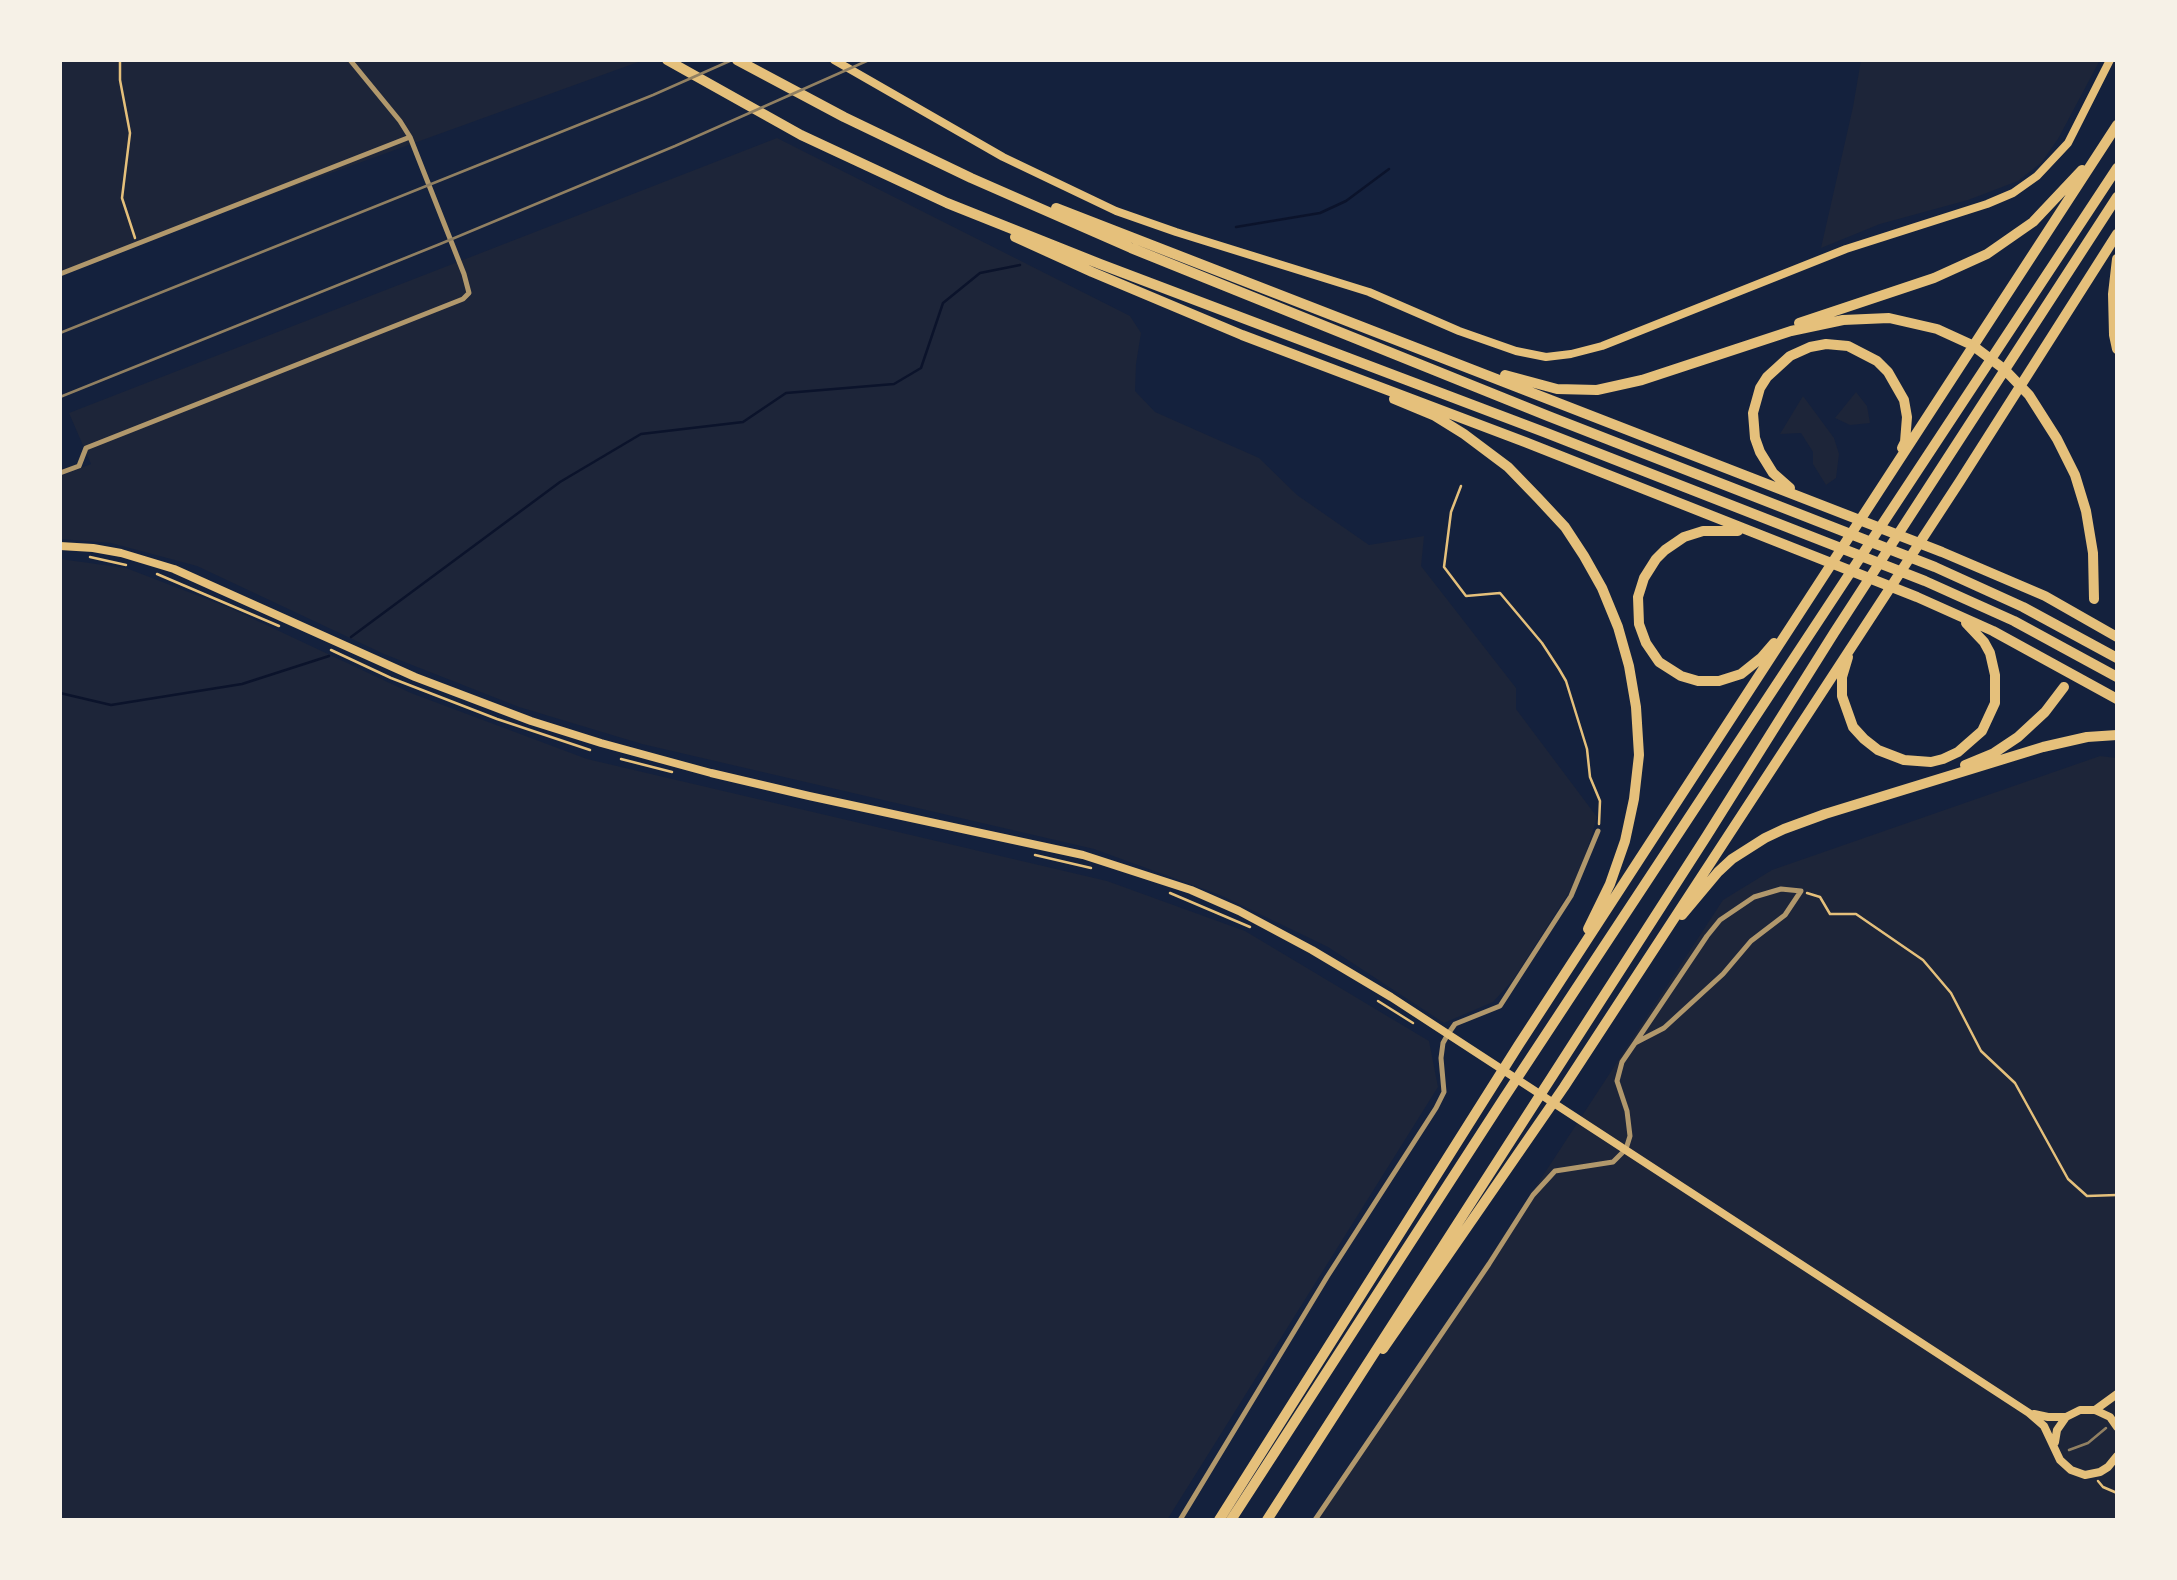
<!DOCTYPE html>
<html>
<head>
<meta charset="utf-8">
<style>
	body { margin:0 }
	#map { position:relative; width:2177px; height:1580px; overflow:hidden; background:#14213d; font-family:Cabin,sans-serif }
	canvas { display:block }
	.frame { position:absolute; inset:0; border:62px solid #f6f1e7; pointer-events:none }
</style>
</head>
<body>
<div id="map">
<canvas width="2177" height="1580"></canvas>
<div class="frame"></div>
</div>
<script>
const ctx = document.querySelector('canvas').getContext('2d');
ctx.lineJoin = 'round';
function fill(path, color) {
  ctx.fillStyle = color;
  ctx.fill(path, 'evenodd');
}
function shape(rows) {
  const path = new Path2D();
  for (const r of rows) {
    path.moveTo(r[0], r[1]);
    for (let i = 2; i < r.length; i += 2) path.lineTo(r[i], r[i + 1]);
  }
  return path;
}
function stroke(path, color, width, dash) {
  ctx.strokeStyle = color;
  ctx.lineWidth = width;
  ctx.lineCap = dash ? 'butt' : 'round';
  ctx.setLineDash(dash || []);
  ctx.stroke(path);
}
fill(shape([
	[60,60,640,60,641,61,60,271],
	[1861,60,2100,60,2058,139,2041,163,2018,181,1968,200,1880,224,1821,248,1853,107],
	[777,138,1130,316,1141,333,1136,364,1135,391,1155,412,1259,458,1297,495,1369,545,1424,536,1421,566,1516,688,1516,709,1597,817,1579,877,1513,980,1493,1002,1444,1023,1328,947,1220,895,1094,849,642,744,519,707,384,654,197,566,111,543,60,539,60,476,91,464,69,413],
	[1856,392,1867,406,1870,423,1850,425,1835,418],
	[1803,396,1834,438,1839,454,1836,478,1826,485,1813,464,1813,452,1801,433,1780,434],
	[60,559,126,568,230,608,411,693,587,759,1107,881,1245,931,1429,1041,1438,1087,1167,1520,60,1520],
	[2100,756,2117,758,2117,1520,1318,1520,1723,900,1772,870]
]), '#1d2539');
stroke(shape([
	[1236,227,1320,213,1346,201,1389,169],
	[351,637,560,482,641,434,743,422,786,393,894,384,921,368,943,303,980,273,1020,265],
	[60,693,111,705,242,684,329,656]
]), '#0b132b', 2.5);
stroke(shape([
	[120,60,120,80,130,133,122,198,135,238],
	[1461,486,1451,512,1444,567,1466,596,1500,593,1542,643,1559,669,1566,681,1587,749,1590,777,1600,801,1599,824],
	[90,557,126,565],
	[157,574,279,626],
	[331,650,391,678,497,719,590,750],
	[621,759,672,772],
	[1035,855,1091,868],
	[1170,893,1250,927],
	[1807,893,1820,897,1830,914,1856,914,1923,960,1951,993,1981,1051,2015,1083,2068,1179,2087,1196,2117,1195],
	[1378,1001,1413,1023],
	[2098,1481,2103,1487,2117,1493]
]), '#e5c07b', 2.5);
stroke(shape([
	[60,274,410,137],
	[60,473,79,466,86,448,463,299,469,293,464,274,410,137,400,121,350,60],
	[1180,1520,1327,1277,1436,1108,1444,1092,1441,1058,1443,1043,1448,1034,1455,1024,1500,1006,1571,896,1598,831],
	[1315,1520,1489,1264,1533,1195,1555,1171,1613,1162,1626,1149,1630,1136,1627,1111,1617,1081,1622,1062,1635,1043,1707,936,1720,920,1754,897,1781,889,1801,891,1785,915,1751,941,1723,974,1664,1028,1635,1043]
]), '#b1986c', 5);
stroke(shape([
	[834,60,1003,157,1116,211,1176,232,1369,292,1459,331,1516,351,1546,357,1571,354,1602,346,1846,249,1987,204,2013,193,2037,176,2068,143,2110,60],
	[60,546,93,548,121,553,174,569,415,677,531,721,601,743,711,773,809,796,1083,855,1191,890,1239,911,1312,950,1391,997,2029,1413,2044,1426,2060,1460,2071,1470,2085,1475,2100,1472,2108,1467,2117,1456],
	[2095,1410,2117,1394],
	[2034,1414,2048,1417,2066,1417,2080,1410,2095,1410,2110,1417,2117,1427],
	[2055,1442,2057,1430,2066,1417]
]), '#e5c07b', 8);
stroke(shape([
	[667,60,801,135,947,203,1100,264,1544,432,1925,581,2014,621,2117,677],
	[737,60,844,117,971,178,1131,248,1548,416,1935,567,2023,607,2117,658],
	[1056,208,1942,552,2045,596,2117,637],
	[1015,237,1092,272,1242,335,1525,442,1917,597,1993,631,2117,699],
	[2117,259,2113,294,2114,335,2117,349],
	[1799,323,1934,278,1987,254,2033,222,2082,170],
	[1505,375,1557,389,1597,390,1642,380,1791,331,1843,320,1889,318,1937,329,1972,345,2004,369,2029,395,2057,439,2075,475,2086,511,2093,553,2094,599],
	[1394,399,1435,416,1464,434,1508,467,1538,498,1565,527,1584,556,1602,588,1618,627,1629,666,1636,707,1639,755,1634,799,1625,841,1610,884,1588,929],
	[1790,488,1773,473,1760,452,1755,438,1753,413,1760,388,1767,377,1790,356,1810,347,1826,344,1848,346,1877,361,1888,372,1904,400,1907,417,1905,442,1902,448],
	[1738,531,1703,531,1684,537,1665,550,1656,559,1644,578,1638,597,1639,624,1646,643,1659,662,1681,676,1698,681,1719,681,1741,674,1761,658,1774,643],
	[1848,657,1842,677,1842,696,1853,727,1864,739,1878,750,1904,760,1931,762,1943,759,1958,752,1982,731,1995,703,1995,675,1990,653,1984,642,1966,623],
	[1965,765,1994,753,2018,737,2045,712,2064,687],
	[1682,915,1718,872,1732,859,1765,838,1784,829,1825,814,2043,747,2087,737,2117,735],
	[1383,1349,1564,1087,1960,481,2117,234],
	[1219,1520,1518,1046,2117,125],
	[1231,1520,1504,1098,2117,168],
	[1267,1520,1706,837,1834,633,2117,197]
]), '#e5c07b', 10);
stroke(shape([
	[60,333,653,95,732,60],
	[60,397,440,244,675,146,869,60],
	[2069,1450,2088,1443,2106,1428]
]), '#918062', 2.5);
</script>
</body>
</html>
